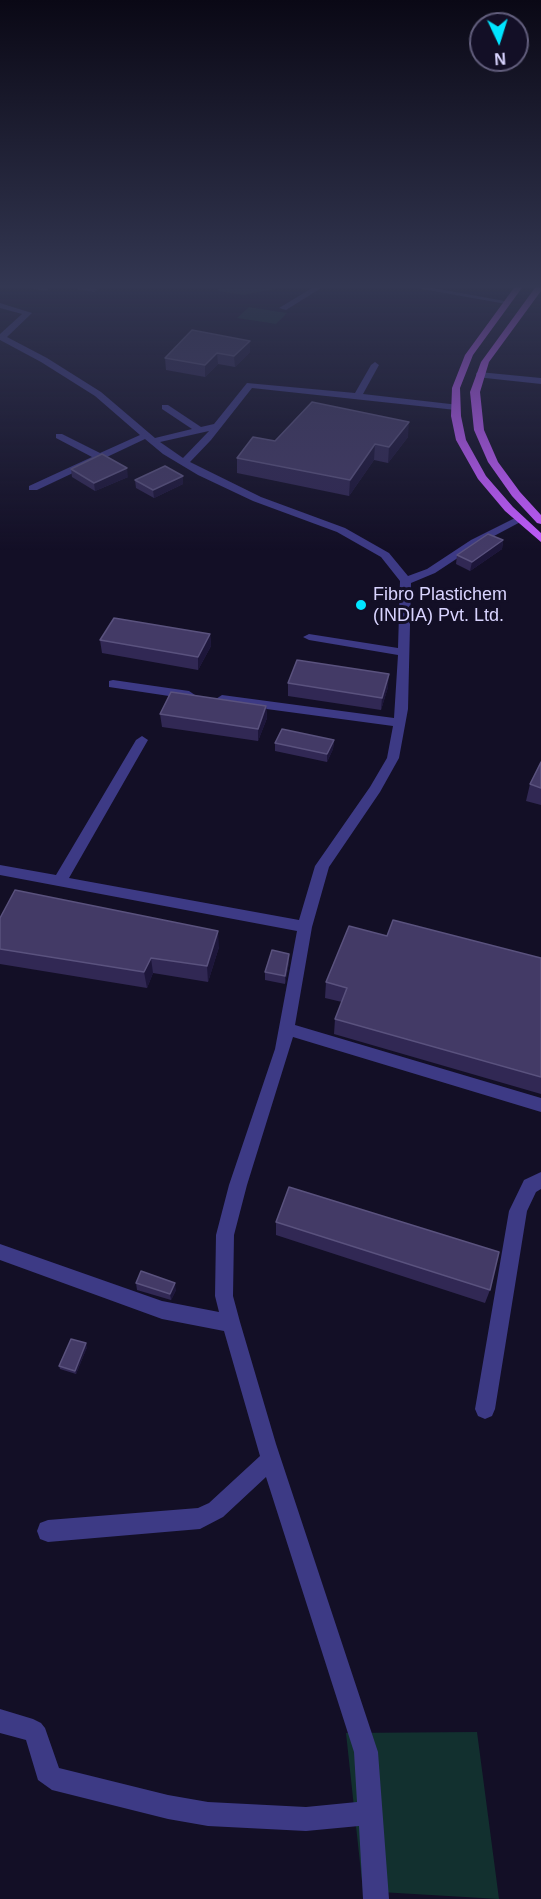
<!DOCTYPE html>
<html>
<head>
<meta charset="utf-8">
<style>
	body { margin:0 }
	#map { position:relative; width:541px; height:1899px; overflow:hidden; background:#130f26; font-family:Arial,sans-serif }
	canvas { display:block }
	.north { position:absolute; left:469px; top:12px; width:60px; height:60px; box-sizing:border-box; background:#130f26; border:2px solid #625e7d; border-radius:50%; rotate:176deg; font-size:16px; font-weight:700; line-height:24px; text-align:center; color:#d9d4ff }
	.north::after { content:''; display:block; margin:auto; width:21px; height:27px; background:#00e5ff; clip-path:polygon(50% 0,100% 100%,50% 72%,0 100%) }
</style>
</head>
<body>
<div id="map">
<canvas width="541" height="1899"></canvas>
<div class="north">N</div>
</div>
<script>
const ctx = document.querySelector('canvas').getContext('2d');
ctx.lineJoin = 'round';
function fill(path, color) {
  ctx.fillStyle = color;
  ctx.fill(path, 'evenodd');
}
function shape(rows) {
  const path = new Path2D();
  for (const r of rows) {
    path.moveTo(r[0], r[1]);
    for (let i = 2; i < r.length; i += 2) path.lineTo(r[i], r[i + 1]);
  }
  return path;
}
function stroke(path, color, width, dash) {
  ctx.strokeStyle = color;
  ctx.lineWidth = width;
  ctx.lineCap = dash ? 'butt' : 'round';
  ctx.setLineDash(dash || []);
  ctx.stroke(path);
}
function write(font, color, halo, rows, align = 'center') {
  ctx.font = font + ' Arial,sans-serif';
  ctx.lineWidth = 6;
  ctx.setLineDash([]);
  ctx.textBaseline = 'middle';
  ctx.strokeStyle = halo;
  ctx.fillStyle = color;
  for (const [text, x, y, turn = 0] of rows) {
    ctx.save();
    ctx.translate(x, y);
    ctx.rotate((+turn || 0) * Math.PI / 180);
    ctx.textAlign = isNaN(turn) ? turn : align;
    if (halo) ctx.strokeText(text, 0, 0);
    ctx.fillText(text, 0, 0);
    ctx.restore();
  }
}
fill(shape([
	[223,285,294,285,244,295,217,291],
	[249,307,287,313,276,324,237,318],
	[477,1732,499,1899,363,1891,346,1733]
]), '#12302f');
fill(shape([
	[317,285,326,285,286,310,279,308,317,285],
	[400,285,417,285,510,302,506,304,400,285],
	[0,303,32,313,7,337,47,358,101,392,155,438,192,429,162,409,162,405,168,405,201,427,214,424,247,383,355,393,371,365,375,362,379,365,363,394,459,405,459,409,456,410,252,388,211,440,190,462,261,497,345,528,389,553,408,576,427,569,471,540,517,517,526,519,479,544,435,573,411,583,408,709,399,758,380,792,329,867,312,927,295,1025,541,1098,541,1112,293,1037,247,1185,234,1235,233,1296,240,1322,276,1444,378,1752,389,1899,363,1899,359,1826,306,1831,208,1826,168,1819,52,1790,38,1780,26,1740,0,1733,0,1709,33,1719,41,1723,45,1728,59,1768,168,1795,208,1802,306,1807,357,1802,354,1752,266,1477,223,1517,200,1529,48,1542,40,1539,37,1531,40,1523,48,1520,198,1508,209,1503,260,1456,224,1331,162,1319,0,1260,0,1244,162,1301,219,1312,215,1296,216,1235,229,1185,275,1049,297,931,0,875,0,865,56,875,136,740,142,736,148,740,69,878,299,920,315,866,370,787,387,758,393,726,222,703,216,699,222,695,394,718,398,655,309,640,303,637,309,634,398,648,400,581,381,557,337,532,253,501,198,475,163,454,145,439,37,490,29,490,29,486,92,457,56,438,56,434,62,434,100,453,140,435,95,396,41,362,0,340,0,334,22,314,0,308,0,303],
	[209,431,183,458,160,442,200,433,209,431],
	[479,372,541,378,541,384,476,377,476,373,479,372],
	[113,680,189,691,195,695,189,699,109,687,109,681,113,680],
	[541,1172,541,1189,536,1192,527,1211,495,1409,492,1416,485,1419,478,1416,475,1409,509,1211,524,1180,541,1172]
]), '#3d3a85');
fill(shape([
	[516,285,524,285,473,355,460,388,461,416,466,440,486,476,513,507,541,533,541,542,505,511,478,479,456,440,451,416,452,388,465,355,516,285],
	[537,285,541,285,541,291,489,362,480,392,484,430,498,462,520,492,541,515,541,524,537,523,512,496,488,462,474,430,470,392,481,362,537,285]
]), '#c25bff');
fill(shape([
	[14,285,53,285,46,291],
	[55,285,103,285,94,292],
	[250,341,250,352,235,367,218,364,205,377,166,370,165,358],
	[408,437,388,463,374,460,349,496,237,473,237,458,275,441],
	[71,469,128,477,95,491,72,477],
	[135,480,183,484,154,498,136,488],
	[503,540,502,549,470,571,456,564,457,555],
	[210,634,211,646,198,670,102,653,100,640],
	[288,683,388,687,381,710,288,696],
	[266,706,267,718,258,741,162,727,160,714],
	[334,740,333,749,327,762,275,751,275,743],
	[541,762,541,805,526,801,530,784],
	[0,918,219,947,208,982,153,973,147,988,0,964],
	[387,936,541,958,541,1094,334,1034,335,1019,342,1002,325,998,326,982],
	[289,954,289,962,285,984,265,980,265,972],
	[276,1222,490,1290,485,1303,276,1235],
	[136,1283,176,1290,171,1300,137,1290],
	[87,1347,76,1374,60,1369,59,1366]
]), '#312854');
fill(shape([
	[45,285,53,285,46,291],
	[93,285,103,285,94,292],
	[250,341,250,352,235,367,234,356],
	[217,353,218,364,205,377,205,365],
	[409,422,408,437,388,463,389,447],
	[375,444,374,460,349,496,350,480],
	[127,468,128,477,95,491,94,483],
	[183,476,183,484,154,498,153,490],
	[503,540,502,549,470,571,472,562],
	[210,634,211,646,198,670,198,657],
	[389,674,388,687,381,710,382,698],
	[266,706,267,718,258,741,258,729],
	[334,740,333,749,327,762,327,754],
	[218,931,219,947,208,982,207,966],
	[289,954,289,962,285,984,285,976],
	[151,958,153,973,147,988,144,972],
	[175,1283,176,1290,171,1300,170,1294],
	[86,1343,87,1347,76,1374,75,1371]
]), '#1d163a');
const building = shape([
	[192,330,250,341,234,356,217,353,205,365,165,358,192,330],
	[312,402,409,422,389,447,375,444,350,480,237,458,253,437,275,441,312,402],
	[102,454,127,468,94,483,71,469,102,454],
	[165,466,183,476,153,490,135,480,165,466],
	[488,534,503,540,472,562,457,555,488,534],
	[114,618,210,634,198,657,100,640,114,618],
	[297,660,389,674,382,698,288,683,297,660],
	[171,692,266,706,258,729,160,714,171,692],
	[282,729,334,740,327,754,275,743,282,729],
	[541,762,541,788,530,784,541,762],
	[15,890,218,931,207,966,151,958,144,972,0,949,0,918,15,890],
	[393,920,541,958,541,1077,335,1019,347,988,326,982,349,926,387,936,393,920],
	[272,950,289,954,285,976,265,972,272,950],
	[289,1187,499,1252,490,1290,276,1222,289,1187],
	[141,1271,175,1283,170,1294,136,1283,141,1271],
	[71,1339,86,1343,75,1371,59,1366,71,1339]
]);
fill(building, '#433a66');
stroke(building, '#5a527e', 1.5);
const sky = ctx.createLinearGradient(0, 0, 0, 551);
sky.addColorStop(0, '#0a0815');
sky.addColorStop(0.52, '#333752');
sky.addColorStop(1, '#33375200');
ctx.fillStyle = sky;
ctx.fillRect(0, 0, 541, 551);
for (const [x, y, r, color] of [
	[361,605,6,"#00e5ff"]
]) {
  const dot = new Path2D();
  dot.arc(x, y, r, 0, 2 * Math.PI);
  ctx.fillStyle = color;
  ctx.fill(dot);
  stroke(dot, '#130f26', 2);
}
write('18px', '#d9d4ff', '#130f26', [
	["Fibro Plastichem",373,595],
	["(INDIA) Pvt. Ltd.",373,616]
], 'left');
</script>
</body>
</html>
